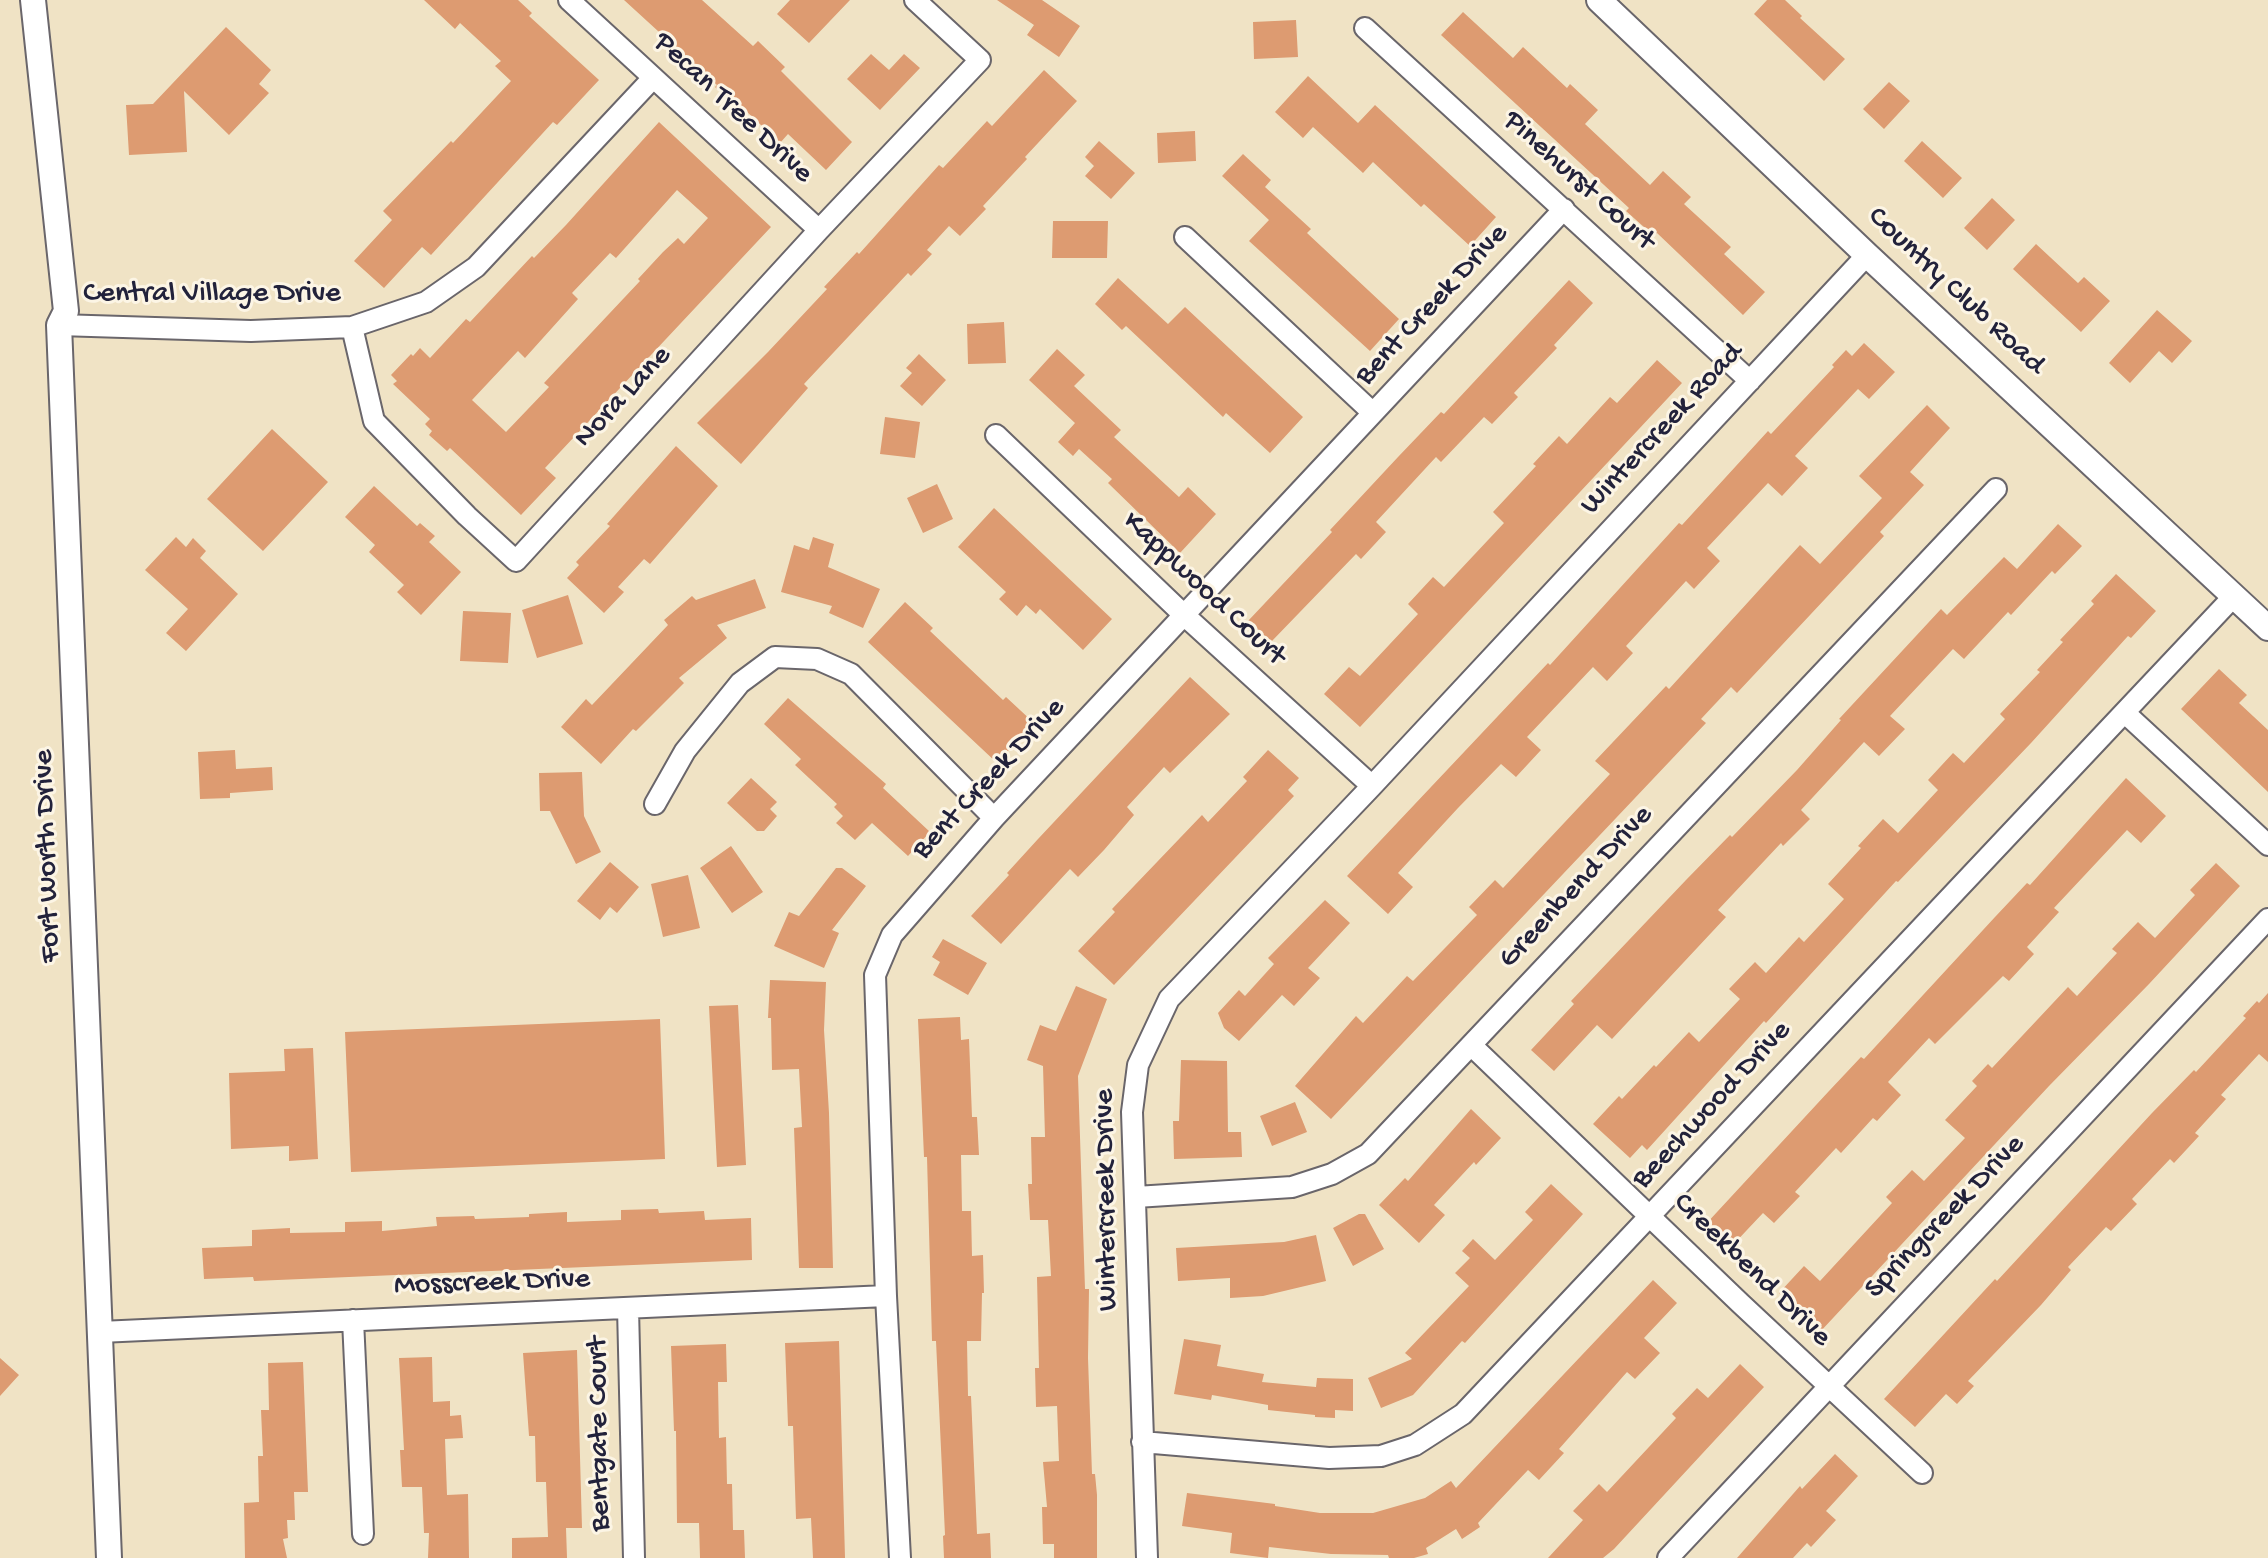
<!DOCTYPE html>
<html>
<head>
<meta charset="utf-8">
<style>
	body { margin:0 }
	canvas { display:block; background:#f0e3c5 }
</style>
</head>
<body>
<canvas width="2268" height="1558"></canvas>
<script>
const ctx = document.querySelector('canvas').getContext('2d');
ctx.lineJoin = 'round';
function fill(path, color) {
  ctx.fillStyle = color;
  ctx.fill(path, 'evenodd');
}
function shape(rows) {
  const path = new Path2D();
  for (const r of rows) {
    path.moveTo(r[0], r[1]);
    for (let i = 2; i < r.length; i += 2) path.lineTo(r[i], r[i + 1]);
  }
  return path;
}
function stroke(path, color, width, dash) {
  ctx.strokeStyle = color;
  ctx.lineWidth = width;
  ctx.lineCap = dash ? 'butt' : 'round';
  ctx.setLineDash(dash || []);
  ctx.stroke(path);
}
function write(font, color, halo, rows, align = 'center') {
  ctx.font = font + ' "Gochi Hand",sans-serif';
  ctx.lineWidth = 6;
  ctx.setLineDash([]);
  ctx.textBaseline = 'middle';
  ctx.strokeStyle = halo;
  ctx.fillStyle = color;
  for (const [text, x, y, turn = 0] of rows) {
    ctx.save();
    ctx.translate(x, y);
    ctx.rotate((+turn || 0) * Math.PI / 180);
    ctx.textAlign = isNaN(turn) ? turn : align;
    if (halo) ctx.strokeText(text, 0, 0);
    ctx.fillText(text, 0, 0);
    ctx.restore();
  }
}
fill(shape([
	[424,0,518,0,532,13,529,16,599,80,557,125,553,122,431,255,422,247,384,288,354,261,392,220,383,211,451,141,453,143,511,81,495,66,501,61,460,23,455,29],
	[624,0,702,0,753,46,758,41,785,67,781,71,852,142,826,170,788,134,780,143,745,110,742,113,715,87,717,85],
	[790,0,850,0,809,43,777,14],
	[997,0,1042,0,1080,26,1059,57,1027,35,1034,25],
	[1767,0,1785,0,1802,16,1800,18,1845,59,1824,81,1754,14],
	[1463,12,1513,58,1523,47,1567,88,1570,84,1598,110,1585,124,1650,185,1663,171,1691,197,1684,204,1731,247,1724,254,1765,292,1743,315,1657,233,1654,236,1626,211,1629,208,1441,35],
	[1296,20,1298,57,1254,59,1253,22],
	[226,27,271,70,259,84,269,93,229,135,184,91,187,152,129,155,126,105,153,104],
	[871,54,889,70,904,54,920,68,880,110,847,79],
	[1044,70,1077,101,1025,157,1027,159,983,206,986,209,960,236,949,226,927,250,932,254,911,276,908,273,804,384,808,388,741,464,697,423,768,352,827,289,824,287,857,252,859,254,939,165,943,168,987,121,992,126],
	[1308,76,1358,123,1375,105,1496,217,1470,246,1424,204,1421,207,1373,162,1363,173,1313,127,1303,138,1275,112],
	[1889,82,1910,101,1884,129,1863,109],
	[659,122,771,227,545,468,556,478,521,515,450,448,447,451,429,435,432,431,425,424,430,419,393,384,397,381,391,375,411,354,413,356,420,348,430,358,466,319,470,322,532,256,534,258,566,225],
	[677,190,708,218,684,244,678,238,663,252,638,279,640,281,544,383,549,387,506,432,472,400,518,351,525,358,578,299,572,293,610,253,616,258],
	[1195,131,1196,161,1158,163,1157,133],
	[1099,141,1135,173,1111,199,1085,176,1094,166,1085,157],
	[1922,141,1962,178,1943,198,1904,161],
	[1243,154,1271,180,1265,187,1311,229,1307,233,1399,319,1370,351,1249,241,1269,220,1222,176],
	[1992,198,2015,220,1987,250,1964,228],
	[1053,221,1108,221,1107,258,1052,258],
	[2036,244,2078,283,2084,277,2110,301,2081,332,2013,269],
	[1118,278,1168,324,1185,307,1303,417,1270,453,1226,413,1223,417,1126,326,1122,330,1095,304],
	[1569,280,1593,303,1554,345,1557,348,1514,393,1518,397,1492,424,1484,417,1441,462,1436,457,1376,522,1386,532,1361,559,1356,554,1271,642,1248,621,1332,532,1330,530,1398,457,1441,412,1444,414],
	[2157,310,2192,341,2172,363,2159,351,2130,383,2109,363],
	[1004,322,1006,363,968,364,967,324],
	[1864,343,1895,372,1869,399,1858,389,1795,456,1808,468,1782,496,1768,483,1707,548,1720,561,1694,589,1686,581,1626,646,1633,653,1607,681,1593,667,1527,737,1541,750,1516,777,1501,764,1458,808,1398,873,1413,887,1388,914,1347,876,1548,663,1550,665,1679,523,1682,525,1768,431,1771,434,1834,367,1832,365,1846,350,1852,356],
	[1057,349,1085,375,1074,386,1121,430,1114,437,1179,497,1188,487,1216,514,1180,553,1108,483,1112,479,1079,449,1073,456,1058,442,1075,423,1029,380],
	[919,354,946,380,922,406,900,386,912,373,906,368],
	[1657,360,1682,383,1360,727,1324,694,1349,667,1360,676,1418,614,1408,604,1433,577,1444,587,1504,523,1493,512,1536,466,1533,464,1559,436,1567,444,1610,397,1617,403],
	[1927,405,1950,428,1910,472,1924,485,1880,532,1884,536,1737,693,1731,687,1701,719,1706,723,1331,1119,1295,1086,1356,1016,1363,1023,1407,976,1413,981,1477,915,1469,907,1495,880,1503,888,1549,839,1610,774,1595,761,1666,686,1669,689,1800,545,1820,564,1882,498,1859,476],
	[885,417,920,422,915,458,880,454],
	[272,429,328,482,263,551,207,499],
	[676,446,718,486,650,564,644,559,618,587,624,592,604,613,567,578,579,565,576,562,610,526,607,524],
	[937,484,953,519,923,533,907,498],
	[374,486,417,526,420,523,435,536,429,542,461,572,421,615,397,592,404,585,369,552,375,545,345,517],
	[994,508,1112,619,1083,650,1040,609,1036,614,1026,605,1017,616,999,599,1006,592,958,547],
	[2058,524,2082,546,2055,574,2052,571,2011,615,2008,612,1964,659,1953,649,1890,716,1905,729,1879,756,1864,742,1801,810,1810,819,1783,846,1781,843,1718,910,1726,917,1612,1039,1597,1025,1554,1071,1531,1050,1574,1004,1571,1001,1686,880,1730,835,1732,837,1797,770,1841,720,1839,719,1941,609,1947,615,2004,557,2017,569],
	[176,537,186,547,193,538,206,551,200,558,238,594,186,651,166,633,188,609,145,570],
	[813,537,834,544,828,567,880,589,863,628,829,613,832,606,781,592,794,545,809,550],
	[2116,574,2156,611,2131,638,2128,636,2031,743,1898,882,1896,881,1766,1023,1764,1021,1647,1150,1642,1145,1630,1158,1593,1124,1619,1096,1622,1099,1654,1065,1656,1067,1689,1032,1699,1042,1740,999,1729,989,1755,962,1766,973,1799,937,1804,942,1844,899,1828,884,1861,848,1858,846,1883,819,1898,833,1938,790,1928,780,1953,753,1964,763,2005,719,2000,714,2040,672,2037,670,2063,642,2060,640,2094,604,2091,601],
	[755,579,766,608,717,625,727,638,679,678,684,683,636,731,633,729,601,764,561,727,586,699,592,705,668,625,664,620,692,596,696,600],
	[568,595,583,644,537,658,522,610],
	[905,602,933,628,930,631,1003,700,1006,697,1034,723,997,763,868,642],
	[463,611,511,613,508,663,460,661],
	[2219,669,2247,695,2239,703,2268,730,2268,792,2181,709],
	[1190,677,1230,714,1170,773,1164,767,1127,807,1134,815,1104,850,1078,877,1070,869,1001,944,971,916,1009,875,1007,873,1038,839],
	[788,698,886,784,883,788,930,832,908,856,872,823,855,840,836,823,843,816,834,807,837,804,795,765,801,759,764,724],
	[235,750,236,769,272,767,273,790,230,793,230,798,200,799,198,752],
	[1268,750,1299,778,1288,790,1294,796,1114,985,1078,951,1115,912,1112,909,1202,815,1208,822,1247,781,1243,777],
	[582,772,584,816,601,852,576,864,550,811,540,811,539,773],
	[751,778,777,802,770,809,777,816,764,831,757,831,727,803],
	[2126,778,2166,816,2141,843,2127,830,2054,908,2059,912,2027,947,2034,954,2009,981,2003,976,1935,1044,1929,1038,1888,1082,1901,1095,1877,1121,1873,1118,1841,1153,1836,1148,1795,1192,1800,1196,1774,1223,1763,1213,1730,1248,1705,1225,1829,1091,1861,1057,1864,1059,1995,917,2027,883,2030,885],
	[731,846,763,892,732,913,700,868],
	[610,862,639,887,617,913,610,907,600,920,577,901],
	[2216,863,2240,886,2149,984,2049,1086,1820,1332,1779,1293,1804,1266,1820,1281,1892,1203,1886,1197,1912,1170,1924,1181,1965,1138,1945,1120,1977,1086,1972,1081,1988,1064,1992,1068,2068,987,2077,996,2117,953,2112,949,2138,922,2155,938,2195,895,2190,890],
	[836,868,842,868,866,886,832,930,839,933,824,968,774,946,789,912,799,916],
	[688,875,700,928,663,937,651,884],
	[1325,900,1350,923,1308,968,1320,978,1294,1006,1282,995,1239,1041,1224,1028,1218,1013,1239,990,1245,996,1274,964,1268,958],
	[943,939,987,963,968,995,933,975,940,962,932,957],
	[770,980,826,982,824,1030,829,1113,833,1268,799,1268,794,1128,802,1127,799,1069,772,1070,771,1018,768,1018],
	[1076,986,1107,999,1078,1076,1085,1289,1089,1289,1088,1358,1092,1474,1095,1474,1097,1495,1097,1558,1054,1558,1054,1544,1043,1544,1042,1507,1047,1507,1043,1462,1059,1461,1057,1406,1036,1407,1035,1368,1039,1368,1037,1277,1051,1276,1048,1220,1030,1220,1028,1184,1032,1184,1031,1137,1045,1137,1043,1066,1027,1060,1040,1025,1056,1031],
	[2268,993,2268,1062,2259,1054,2221,1095,2226,1099,2195,1133,2199,1136,2174,1163,2170,1159,2132,1199,2137,1204,2111,1231,2106,1227,2068,1267,2071,1270,2041,1305,1968,1381,1974,1386,1957,1404,1946,1394,1915,1427,1884,1399,1995,1279,1997,1281,2152,1113,2194,1070,2196,1072,2246,1018,2243,1016,2257,1001,2259,1003],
	[738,1005,746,1165,717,1167,709,1006],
	[960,1017,961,1040,969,1039,972,1117,977,1117,979,1155,961,1155,962,1211,971,1211,972,1256,983,1255,984,1293,982,1293,981,1341,967,1341,968,1396,971,1396,977,1534,990,1533,991,1558,944,1558,943,1536,945,1535,936,1341,932,1341,927,1157,924,1157,918,1019],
	[660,1019,665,1159,351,1172,345,1032],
	[313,1048,318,1159,289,1161,289,1146,231,1149,229,1073,285,1071,284,1049],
	[1181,1060,1227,1061,1228,1132,1241,1132,1242,1157,1174,1159,1173,1121,1179,1121],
	[1295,1102,1307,1132,1272,1146,1260,1116],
	[1471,1109,1501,1138,1476,1165,1474,1162,1434,1205,1445,1215,1419,1243,1379,1205,1405,1178,1408,1181],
	[1551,1184,1583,1214,1465,1343,1462,1341,1413,1395,1381,1408,1368,1378,1412,1359,1405,1353,1469,1286,1455,1273,1470,1258,1462,1251,1473,1239,1495,1260,1533,1220,1525,1212],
	[658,1209,659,1213,704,1211,705,1220,751,1218,752,1260,254,1281,253,1277,204,1279,202,1248,252,1246,252,1230,290,1228,290,1233,345,1232,345,1222,382,1221,382,1231,437,1226,436,1217,474,1216,475,1219,529,1217,529,1214,567,1212,567,1222,621,1220,621,1210],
	[1359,1214,1365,1214,1384,1249,1353,1266,1333,1228],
	[1316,1235,1326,1281,1263,1296,1230,1298,1230,1278,1178,1281,1176,1248,1284,1242],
	[1653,1280,1677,1303,1644,1338,1660,1353,1635,1379,1627,1372,1559,1449,1564,1453,1539,1480,1528,1470,1478,1523,1480,1527,1462,1539,1456,1529,1426,1548,1428,1554,1414,1558,1389,1558,1388,1555,1331,1554,1269,1547,1268,1558,1230,1553,1232,1533,1182,1526,1187,1493,1275,1504,1275,1506,1320,1513,1373,1513,1425,1498,1451,1481,1456,1488],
	[1184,1339,1221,1345,1217,1366,1264,1374,1262,1382,1316,1387,1317,1378,1353,1379,1353,1411,1335,1410,1335,1418,1315,1417,1315,1415,1268,1410,1268,1405,1212,1395,1211,1400,1174,1394],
	[839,1341,845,1558,813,1558,811,1518,796,1519,793,1426,788,1426,785,1343],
	[726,1344,727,1382,718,1382,719,1438,726,1437,727,1484,732,1484,733,1530,744,1530,745,1558,700,1558,699,1523,677,1523,676,1431,674,1431,671,1346],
	[577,1350,582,1528,566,1528,567,1558,512,1558,512,1538,548,1537,546,1482,536,1482,535,1436,529,1436,523,1353],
	[432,1357,433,1402,450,1401,450,1416,461,1415,463,1438,445,1439,447,1495,468,1494,469,1558,428,1558,429,1533,424,1533,422,1487,402,1487,400,1450,404,1450,399,1358],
	[0,1358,19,1375,0,1396],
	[303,1362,308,1492,294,1492,295,1520,287,1520,288,1538,283,1539,287,1558,245,1558,244,1503,259,1502,258,1456,263,1456,261,1410,269,1410,268,1363],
	[1740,1364,1764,1387,1614,1549,1603,1558,1548,1558,1583,1520,1573,1511,1599,1484,1607,1492,1676,1418,1672,1414,1697,1388,1708,1398],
	[1835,1454,1858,1476,1826,1511,1836,1520,1811,1547,1807,1543,1793,1558,1737,1558,1800,1486,1802,1489]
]), '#dd9b71');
const minor = shape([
	[569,0,819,230],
	[1365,28,1750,381],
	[1185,237,1373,413],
	[59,325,251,331,352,327,426,302,476,267,653,78],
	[352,327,374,421,467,516,516,561,819,230,980,60,915,0],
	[996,435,1184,615,1372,786],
	[2125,713,2268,845],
	[655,804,685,751,740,683,775,657,817,659,851,674,994,818],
	[1471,1045,1740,1303,1922,1473],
	[1136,1197,1292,1187,1332,1174,1368,1154,1996,489],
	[628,1308,634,1558],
	[353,1320,363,1534],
	[100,1332,886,1296],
	[1142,1442,1329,1458,1381,1456,1415,1445,1463,1414,2234,596],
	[900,1558,886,1296,875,975,892,935,994,818,1564,209],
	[1147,1558,1132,1112,1138,1065,1169,999,1372,786,1867,255],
	[1668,1558,2268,919]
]);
const major = shape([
	[33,0,66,311,59,325,109,1558],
	[1599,0,1867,255,2268,628]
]);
stroke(minor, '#6a666b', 24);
stroke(major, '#6a666b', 28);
stroke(minor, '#fff', 20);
stroke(major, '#fff', 24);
write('30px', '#22223b', '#fcf5e5', [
	["Pecan Tree Drive",732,109,43],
	["Pinehurst Court",1578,182,42],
	["Country Club Road",1955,292,43],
	["Central Village Drive",212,295],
	["Bent Creek Drive",1433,306,-47],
	["Nora Lane",624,398,-47],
	["Wintercreek Road",1663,430,-47],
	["Kappwood Court",1203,590,43],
	["Bent Creek Drive",990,780,-47],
	["Fort Worth Drive",49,856,-92],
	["Greenbend Drive",1577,888,-47],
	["Beechwood Drive",1713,1106,-47],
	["Wintercreek Drive",1108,1200,-91],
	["Springcreek Drive",1946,1218,-46],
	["Creekbend Drive",1751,1271,44],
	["Mosscreek Drive",492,1284,-2],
	["Bentgate Court",601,1434,-91]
]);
</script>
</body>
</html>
